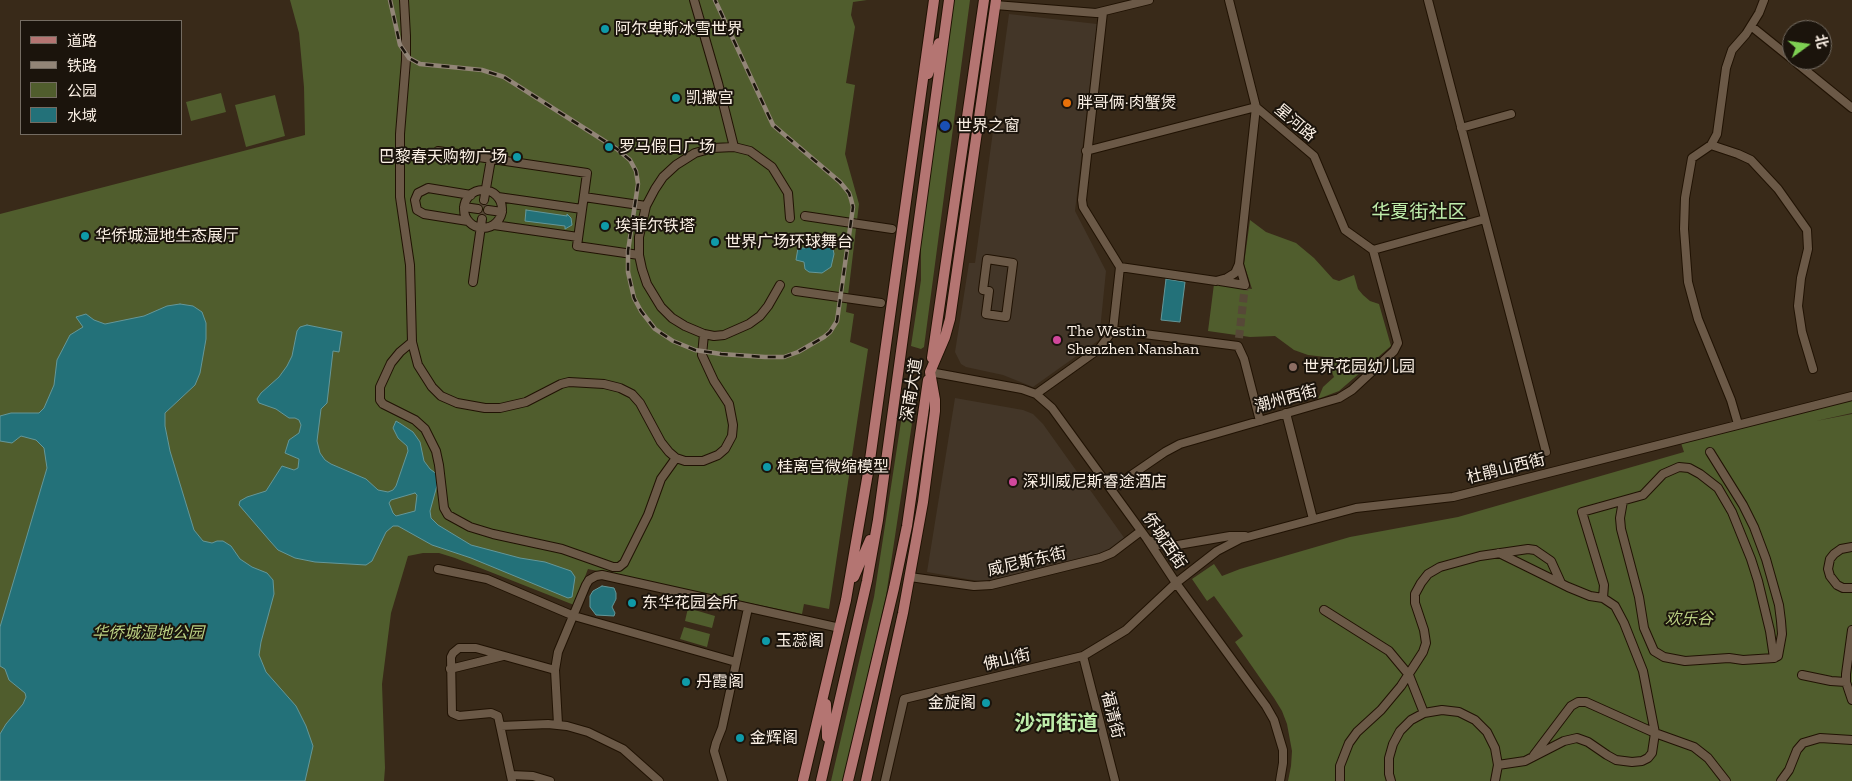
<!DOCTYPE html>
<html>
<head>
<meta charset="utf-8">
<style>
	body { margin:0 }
	#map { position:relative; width:1852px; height:781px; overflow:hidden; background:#392a19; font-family:"Zilla Slab","Noto Sans SC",serif }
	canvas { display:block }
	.legend { position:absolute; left:20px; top:20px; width:162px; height:115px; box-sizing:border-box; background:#1b140c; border:1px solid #746c62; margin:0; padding:6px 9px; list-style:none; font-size:15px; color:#faefe4 }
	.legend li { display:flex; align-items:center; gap:10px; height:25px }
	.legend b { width:25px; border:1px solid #746c62 }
	.north { position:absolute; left:1782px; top:20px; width:50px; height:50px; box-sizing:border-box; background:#1b140c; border:1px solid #746c62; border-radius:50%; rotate:76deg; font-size:14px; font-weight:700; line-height:20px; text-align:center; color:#faefe4 }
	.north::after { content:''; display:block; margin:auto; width:18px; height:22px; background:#7ed153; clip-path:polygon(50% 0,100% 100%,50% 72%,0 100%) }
</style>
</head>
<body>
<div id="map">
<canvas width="1852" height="781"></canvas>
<ul class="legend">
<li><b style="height:6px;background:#b47572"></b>道路</li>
<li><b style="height:6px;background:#928577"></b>铁路</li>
<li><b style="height:14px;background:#505d2d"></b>公园</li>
<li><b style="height:14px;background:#237179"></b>水域</li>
</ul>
<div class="north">北</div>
</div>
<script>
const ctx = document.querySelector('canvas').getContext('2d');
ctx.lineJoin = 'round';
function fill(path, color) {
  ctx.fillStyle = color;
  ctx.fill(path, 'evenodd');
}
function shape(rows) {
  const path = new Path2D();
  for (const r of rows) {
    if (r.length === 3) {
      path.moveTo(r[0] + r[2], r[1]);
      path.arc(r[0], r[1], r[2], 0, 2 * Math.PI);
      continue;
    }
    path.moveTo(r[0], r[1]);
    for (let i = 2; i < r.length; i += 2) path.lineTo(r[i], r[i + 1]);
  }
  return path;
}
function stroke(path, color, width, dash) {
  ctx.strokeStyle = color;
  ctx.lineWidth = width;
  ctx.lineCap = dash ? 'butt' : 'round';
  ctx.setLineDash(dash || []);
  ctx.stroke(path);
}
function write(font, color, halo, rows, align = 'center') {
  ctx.font = font + ' "Zilla Slab","Noto Sans SC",serif';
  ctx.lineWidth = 4;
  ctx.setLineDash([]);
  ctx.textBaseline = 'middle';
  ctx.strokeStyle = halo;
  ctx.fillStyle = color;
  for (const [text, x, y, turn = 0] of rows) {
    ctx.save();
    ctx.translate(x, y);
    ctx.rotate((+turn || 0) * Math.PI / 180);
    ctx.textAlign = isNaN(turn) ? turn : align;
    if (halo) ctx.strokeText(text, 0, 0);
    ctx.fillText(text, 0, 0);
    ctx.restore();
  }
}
fill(shape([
	[1009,14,1097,24,1075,211,1106,271,1099,340,1033,387,1003,375,966,367,961,364,955,352,969,263,975,263],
	[955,398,1023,410,1033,414,1043,424,1125,539,1108,553,996,581,978,581,927,572]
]), '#433628');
fill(shape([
	[290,0,867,0,853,2,851,15,855,27,846,83,855,85,845,154,859,204,846,312,854,314,850,342,868,349,829,609,804,604,802,614,588,569,574,605,455,558,439,553,423,553,408,556,391,613,382,684,385,768,384,781,0,781,0,214,305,135,304,87,299,33],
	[953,0,970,0,924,347,921,349,911,346,921,280,921,242],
	[221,93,226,112,191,121,186,102],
	[275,95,285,136,246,147,235,105],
	[1250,220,1266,232,1296,243,1314,258,1333,279,1339,281,1354,275,1358,289,1363,295,1370,301,1379,304,1391,346,1339,391,1318,399,1323,387,1334,377,1325,357,1308,355,1294,350,1275,336,1250,337,1208,331,1214,284,1252,289,1244,264],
	[1852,399,1852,413,1816,421,1852,414,1852,781,1288,781,1291,766,1292,751,1287,724,1282,711,1274,698,1235,642,1243,636,1214,596,1207,601,1192,579,1214,564,1222,576,1240,569,1350,537,1458,517,1684,452,1681,443],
	[904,402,912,403,914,410,886,596,843,781,831,781,874,597],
	[688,608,715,616,712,628,685,621],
	[684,627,710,634,707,647,680,639]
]), '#505d2d');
const water = shape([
	[526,210,567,216,567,214,571,218,572,225,565,229,565,226,525,221,526,210],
	[813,239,822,240,827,242,833,249,834,254,831,267,822,273,809,272,805,269,804,262,796,260,798,248,805,248,808,246,809,241,813,239],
	[1166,279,1185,282,1180,322,1161,320,1166,279],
	[180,304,193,306,202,312,206,323,206,339,200,373,195,385,165,413,165,426,170,451,194,530,203,541,212,543,217,541,223,541,231,546,240,559,252,567,267,573,273,580,274,594,261,642,259,655,266,672,296,706,306,726,313,746,305,781,0,781,0,734,6,724,23,704,26,697,25,693,9,680,5,669,0,666,0,627,47,468,44,448,36,440,21,436,12,443,0,441,0,416,11,413,39,413,44,408,54,385,57,360,70,335,83,327,76,317,86,314,94,320,105,324,144,316,167,306,180,304],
	[307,325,342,332,339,352,333,351,327,403,321,409,317,441,320,453,325,460,331,464,366,479,378,490,388,492,393,490,396,486,408,451,407,446,398,438,393,428,396,421,401,424,413,432,420,442,424,461,430,469,438,475,438,482,430,511,431,518,438,525,471,545,520,558,545,562,571,571,575,577,572,597,568,598,471,558,432,545,398,526,393,526,386,532,372,561,366,565,315,562,295,558,278,550,270,541,239,505,240,501,247,497,266,491,282,466,294,470,298,468,299,459,285,453,289,440,299,433,301,425,299,420,295,418,289,418,276,409,259,403,257,399,261,393,279,377,287,366,292,356,297,331,300,327,307,325],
	[415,493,417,495,415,511,396,516,393,513,389,503,391,500,415,493],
	[602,586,614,588,616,593,616,599,612,607,615,613,614,616,596,615,590,607,590,596,593,591,602,586]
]);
fill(water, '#237179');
stroke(water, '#649799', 1);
stroke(shape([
	[482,219,484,200],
	[1239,338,1245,285]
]), '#564837', 8, [8, 4]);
const minor = shape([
	[404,0,406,36,406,60,400,134,400,197,410,265,412,342,418,365,432,387,441,396,457,403,485,408,500,408,526,402,561,384,569,382,604,384,620,388,632,394,640,403,661,442,669,452,676,458,685,461,703,461,718,455,725,449,732,436,733,425,729,404,714,381,702,355,704,334],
	[694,0,718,83,734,147],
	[1229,0,1256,107,1314,156,1345,230,1373,250],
	[1428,0,1546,452],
	[995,5,1096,13,1149,0],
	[1751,26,1792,59],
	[1793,60,1852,108],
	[1461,128,1511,114],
	[1711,145,1738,154,1751,160,1778,189,1807,230,1808,249,1801,278,1798,306,1802,332,1813,369],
	[438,151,587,173,577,246,639,255],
	[1086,151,1256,107,1239,264,1235,273,1227,278,1216,281,1120,267],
	[483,209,19],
	[498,197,582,209],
	[584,197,646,206],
	[484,200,491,159],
	[464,207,478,209],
	[488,210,502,212],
	[805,216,892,229],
	[468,221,424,214,417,210,415,200,418,193,428,188,471,195],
	[494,225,578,237],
	[1373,250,1485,219],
	[987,259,1013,263,1006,317,986,314,989,291,983,290,987,259],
	[1220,281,1245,285,1239,264],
	[473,282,482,219],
	[780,285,768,306,760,316,749,324,724,335,714,336,704,334,685,326,672,318,661,307,647,284,642,269,639,255,639,237,646,206,655,189,663,177,676,165,695,153,713,148,734,147,750,151,772,167,788,193,790,218],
	[796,291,881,303],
	[1113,330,1238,346,1244,359,1260,421],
	[412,342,400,352,391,363,380,387,380,400,383,404,415,420,425,429,436,451,439,465,444,508,448,515,470,527,493,534,562,549,613,567,619,567,624,563,648,515,661,479,676,458],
	[930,372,1022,389,1036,394,1052,408,1147,539,1176,583,1266,706,1274,720,1283,750,1283,763,1280,781],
	[1036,394,1099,349,1113,330,1120,267,1083,207,1082,200,1103,12],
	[1286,413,1313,519],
	[1738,424,1731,400,1698,319,1688,282,1684,229,1685,198,1692,158,1711,145,1717,134,1726,68,1732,50,1746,34,1759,13,1764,0],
	[1111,489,1165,452,1180,444,1339,398,1352,390,1394,351,1398,343,1373,250],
	[1623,501,1620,518,1621,529,1639,597,1644,628,1654,651,1664,657,1685,661,1729,658,1743,660,1774,658,1778,656,1782,634,1781,621,1779,605,1766,559,1754,527,1743,505,1710,452],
	[1148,540,1160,545,1172,546,1230,536,1245,536],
	[1852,547,1841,549,1834,554,1830,559,1828,569,1830,576,1837,585,1843,588,1852,588],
	[438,569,487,579,574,616,736,662],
	[910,577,974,586,991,585,1100,558,1112,553,1141,531],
	[1603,598,1604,585,1582,512,1643,495,1663,474,1679,467,1689,468,1700,474,1718,488,1732,512,1751,559,1758,581,1770,631,1774,658],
	[1324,610,1389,651,1409,675,1424,713],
	[1852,630,1846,674,1846,682,1852,700],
	[1083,656,1115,781],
	[450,669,503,656],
	[1802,675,1831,681,1846,682],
	[558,724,555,670,558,652,586,585,589,580,596,576,602,575,840,628],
	[501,726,548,724,567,726,588,732,623,749,659,781],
	[1534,755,1571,706,1578,702,1586,702,1655,733,1694,747,1708,758,1726,781],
	[1498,765,1525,761,1564,741,1577,738,1588,742,1607,755,1616,760,1632,762,1642,761,1648,758,1652,753,1655,733,1643,671,1624,623,1615,606,1603,598,1590,596,1568,587,1499,553],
	[511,775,533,776,550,781],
	[512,781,498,716,491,713,459,716,452,713,451,657,453,653,459,648,476,648,555,670],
	[723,781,714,751,716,743,722,728,748,608],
	[885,781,904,699,1083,656,1126,630,1176,583,1217,551,1240,539,1356,508,1453,497,1852,396],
	[1340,781,1340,766,1349,743,1357,732,1381,710,1401,686,1423,652,1426,643,1424,630,1415,603,1415,594,1421,583,1428,574,1440,567,1480,556,1528,549,1535,550,1551,561,1561,583],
	[1391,781,1389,774,1389,758,1393,744,1400,731,1411,720,1424,713,1442,710,1459,712,1475,720,1487,732,1495,748,1498,765,1495,781],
	[1781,781,1789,770,1797,750,1803,743,1820,738,1852,740]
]);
const major = shape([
	[928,74,939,43],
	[932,358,984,0],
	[854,577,870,540],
	[826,704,827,737],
	[803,781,846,600,869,467,934,0],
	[821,781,867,581,878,520,949,0],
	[848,781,894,588,907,526,928,380],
	[866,781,903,613,923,502,935,411,935,400,930,372,945,337,950,319,996,0]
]);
stroke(minor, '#201203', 10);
stroke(major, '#201203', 12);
stroke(minor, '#6b5947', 8);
stroke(major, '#b47572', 10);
const rail = shape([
	[390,0,400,45,409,58,420,64,482,70,504,77,617,149,630,160,636,171,638,184,628,251,628,272,634,298,641,311,655,329,673,341,695,350,721,354,765,357,784,357,798,352,824,337,830,332,837,321,853,207,851,199,849,193,840,182,773,125,715,0]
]);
stroke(rail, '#928577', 4.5);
stroke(rail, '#1b140c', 2.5, [8]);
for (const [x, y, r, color] of [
	[605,29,5,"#0f9aa8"],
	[676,98,5,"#0f9aa8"],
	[1067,103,5,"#e8710a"],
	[945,126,6,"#1a4fb4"],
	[609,147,5,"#0f9aa8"],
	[517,157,5,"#0f9aa8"],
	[605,226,5,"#0f9aa8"],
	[85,236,5,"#0f9aa8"],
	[715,242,5,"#0f9aa8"],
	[1057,340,5,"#d1479c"],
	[1293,367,5,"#8d6e63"],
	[767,467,5,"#0f9aa8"],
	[1013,482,5,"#d1479c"],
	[632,603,5,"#0f9aa8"],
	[766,641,5,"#0f9aa8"],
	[686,682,5,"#0f9aa8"],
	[986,703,5,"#0f9aa8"],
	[740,738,5,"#0f9aa8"]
]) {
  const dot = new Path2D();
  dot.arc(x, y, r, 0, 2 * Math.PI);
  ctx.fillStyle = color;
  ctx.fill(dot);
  stroke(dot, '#1b140c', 2);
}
write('16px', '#faefe4', '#1b140c', [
	["阿尔卑斯冰雪世界",615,29],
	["凯撒宫",686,98],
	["胖哥俩·肉蟹煲",1077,103],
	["世界之窗",956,126],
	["罗马假日广场",619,147],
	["巴黎春天购物广场",507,157,"right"],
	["埃菲尔铁塔",615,226],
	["华侨城湿地生态展厅",95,236],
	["世界广场环球舞台",725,242],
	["The Westin",1067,331],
	["Shenzhen Nanshan",1067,349],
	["世界花园幼儿园",1303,367],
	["桂离宫微缩模型",777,467],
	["深圳威尼斯睿途酒店",1023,482],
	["东华花园会所",642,603],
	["玉蕊阁",776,641],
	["丹霞阁",696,682],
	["金旋阁",976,703,"right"],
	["金辉阁",750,738]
], 'left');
write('16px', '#faefe4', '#1b140c', [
	["星河路",1295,123,40],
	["深南大道",912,390,-81],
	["潮州西街",1286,399,-15],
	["杜鹃山西街",1506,469,-14],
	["侨城西街",1164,541,56],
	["威尼斯东街",1027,562,-13],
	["佛山街",1007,660,-13],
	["福清街",1112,715,76]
]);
write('italic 16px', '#bad082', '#1b140c', [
	["欢乐谷",1689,619],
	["华侨城湿地公园",148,633]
]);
write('19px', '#beecaa', '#1b140c', [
	["华夏街社区",1419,213]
]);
write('bold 21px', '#beecaa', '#1b140c', [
	["沙河街道",1056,724]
]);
</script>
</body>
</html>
